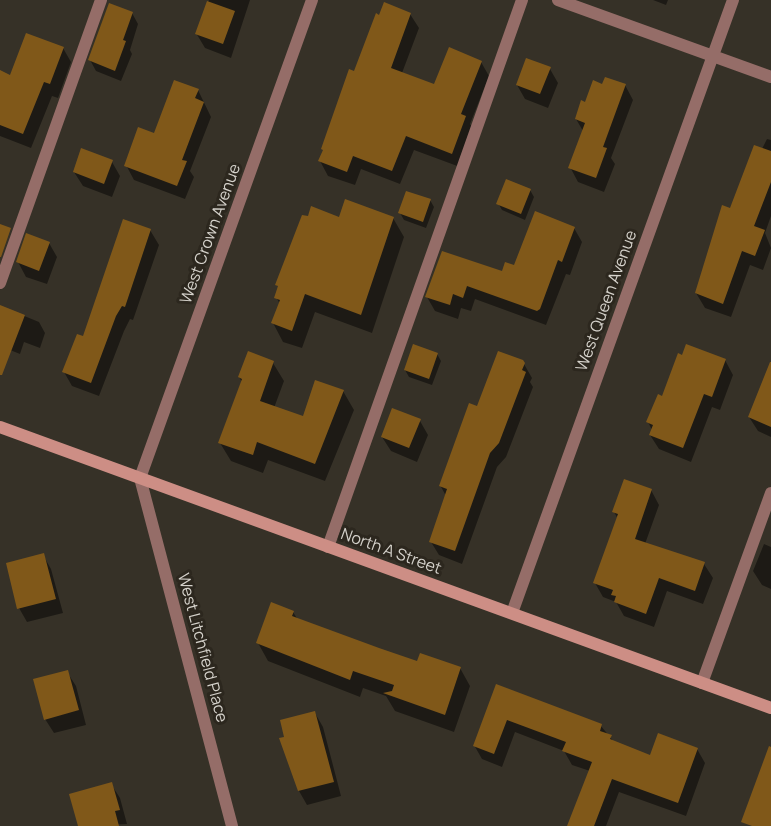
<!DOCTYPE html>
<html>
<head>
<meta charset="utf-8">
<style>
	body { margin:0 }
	canvas { display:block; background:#363127 }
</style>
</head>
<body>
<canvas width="771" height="826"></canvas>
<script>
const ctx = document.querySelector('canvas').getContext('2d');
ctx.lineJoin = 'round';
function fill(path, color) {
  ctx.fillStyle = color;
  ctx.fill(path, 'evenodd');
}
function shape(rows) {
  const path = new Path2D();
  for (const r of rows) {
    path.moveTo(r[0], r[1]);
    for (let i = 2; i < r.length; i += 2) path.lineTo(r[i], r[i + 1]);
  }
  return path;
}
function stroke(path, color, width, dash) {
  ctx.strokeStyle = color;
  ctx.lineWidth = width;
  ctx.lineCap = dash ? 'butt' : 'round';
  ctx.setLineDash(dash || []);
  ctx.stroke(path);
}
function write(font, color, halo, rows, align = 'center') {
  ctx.font = font + ' Manrope,sans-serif';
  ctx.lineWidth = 6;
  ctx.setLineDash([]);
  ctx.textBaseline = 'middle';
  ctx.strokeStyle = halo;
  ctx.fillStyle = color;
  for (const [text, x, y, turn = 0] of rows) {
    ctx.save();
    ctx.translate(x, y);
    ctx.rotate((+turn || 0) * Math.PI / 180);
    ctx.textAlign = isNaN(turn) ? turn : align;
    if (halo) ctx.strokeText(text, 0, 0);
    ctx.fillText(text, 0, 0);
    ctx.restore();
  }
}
fill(shape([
	[209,0,250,0,231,58,205,48,196,33],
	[653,0,668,0,666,5],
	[132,13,138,24,130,50,132,54,121,81,96,71,90,60],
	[410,14,419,28,402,73,435,86,481,62,489,76,470,124,474,131,460,167,414,150,400,184,361,169,355,185,328,176,320,161,380,17],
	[63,48,71,62,58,98,52,96,31,148,0,136,0,72,11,76],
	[550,69,558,83,548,108,525,99,517,85],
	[603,85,625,85,633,100,611,158,615,164,604,192,578,182,570,167,583,131,576,119],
	[198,90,211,117,190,171,194,177,185,199,134,180,126,165],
	[767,139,771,140,771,216,765,233,771,248,763,270,750,265,731,317,705,308,696,293,731,210],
	[112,162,120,176,112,197,83,186,74,172],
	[530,190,534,197,525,220,502,210,498,203],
	[430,200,434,207,426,228,404,220,400,213],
	[340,218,393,218,404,237,372,333,315,312,302,348,283,342,273,323,280,304,276,297,279,288,277,284],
	[574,228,582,242,570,275,566,274,546,325,475,299,471,311,461,308,458,319,435,311,427,297,503,273],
	[150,230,159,245,133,320,130,319,124,331,99,396,72,386,64,372],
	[49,243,57,257,47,284,26,277,18,262],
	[0,306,39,322,45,333,40,348,24,342,20,354,0,346],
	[437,354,441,361,432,385,409,377,405,370],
	[725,360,733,375,720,410,712,407,691,462,659,449,650,435,652,430,648,422,663,398],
	[273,363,284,381,274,408,304,418,343,391,354,410,325,481,268,460,263,473,231,461,220,443,242,382,239,377],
	[524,364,532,378,530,382,533,387,506,457,497,467,462,564,439,555,431,542,446,496,440,485,470,405,478,408],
	[771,365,771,437,758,431,749,417],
	[420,421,428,435,417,462,391,451,382,437],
	[651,490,659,505,645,544,704,564,713,578,703,604,667,591,654,627,624,616,616,602,603,597,595,583,618,519,614,512],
	[764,544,771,547,771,589,762,585,753,571],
	[43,555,51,569,63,613,27,622,19,608],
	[293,612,298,620,418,663,460,668,470,686,454,732,395,711,386,696,363,688,360,697,268,661,258,643],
	[67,672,76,686,86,725,54,733,45,719],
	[497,686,601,726,614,742,651,756,697,749,705,763,686,816,619,792,606,826,572,826,590,771,572,765,564,751,515,732,502,767,482,759,474,745],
	[315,713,323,727,341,796,307,805,299,791,286,738],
	[111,784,120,798,127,824,80,826]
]), '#0007');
fill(shape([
	[207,1,235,11,223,44,195,34],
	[384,2,411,13,391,68,434,84,449,47,482,61,461,114,466,116,452,154,406,136,392,171,353,156,347,172,318,161,323,150,321,149,349,69,354,71,376,13,379,15],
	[109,3,133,12,123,40,126,41,115,71,88,60],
	[26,33,64,47,50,84,44,82,23,134,0,125,0,70,10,75],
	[526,58,551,67,540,94,516,85],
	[605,77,626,84,603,147,607,148,596,178,568,168,585,123,575,119,581,100,585,102,593,80,602,84],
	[174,80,199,89,195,98,204,102,182,160,187,161,177,186,124,166,138,127,154,133],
	[754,145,771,151,771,182,754,226,765,230,755,256,742,251,723,304,695,293,722,205,730,208],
	[81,148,113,160,104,184,73,172],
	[506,179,531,189,521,214,496,204],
	[406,191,431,199,423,222,398,213],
	[345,199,394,217,361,315,305,294,292,331,271,323,280,300,274,298,278,286,275,285,302,215,308,216,311,206,339,217],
	[535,211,575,227,562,262,558,260,540,309,537,311,467,286,463,298,453,294,450,305,425,297,442,251,502,271,505,262,514,265],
	[123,219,151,229,125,307,122,306,116,316,91,383,62,372,77,334,83,336],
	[0,224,11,228,1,257,0,257],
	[26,233,50,242,39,271,16,262],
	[0,305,25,315,2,375,0,375],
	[413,344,438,353,429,379,404,370],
	[686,344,726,359,712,397,704,394,683,448,649,435,653,425,646,422,658,394,662,396,678,353,682,355],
	[248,351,274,361,260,401,303,416,315,380,344,390,315,464,257,442,253,455,218,443,242,379,238,377],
	[498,351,523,360,525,363,522,370,526,372,499,443,490,453,455,551,429,542,447,489,439,486,469,403,477,406],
	[770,362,771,362,771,427,748,417],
	[392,408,421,419,409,448,381,437],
	[624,479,652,489,635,539,705,562,695,591,659,578,646,614,614,602,616,596,611,595,613,590,593,583,618,514,612,512],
	[44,553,56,599,17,609,6,563],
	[271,602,294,611,292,616,379,648,417,661,420,653,461,667,445,715,383,693,392,691,394,685,353,671,350,680,256,643],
	[68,670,79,710,44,720,33,679],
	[496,684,602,724,600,731,612,735,610,739,650,755,658,733,698,748,678,803,612,779,594,826,567,826,592,762,562,751,566,742,507,720,494,754,473,746],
	[315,711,334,782,298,791,279,738,284,737,280,720],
	[769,746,771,747,771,826,752,826,741,822],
	[112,782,120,810,115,811,119,826,78,826,69,794]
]), '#805819');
stroke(shape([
	[0,283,101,0],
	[328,547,522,0],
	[702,683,771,493]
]), '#956d68', 12);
stroke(shape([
	[558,0,771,77],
	[512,613,733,0],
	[232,826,140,478,312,0]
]), '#956d68', 12);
stroke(shape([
	[0,427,771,708]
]), '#cd8e85', 12);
write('16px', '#d5d2cb', '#2c271e', [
	["West Crown Avenue",211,234,-70],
	["West Queen Avenue",607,301,-70],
	["North A Street",391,552,20],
	["West Litchfield Place",202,648,75]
]);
</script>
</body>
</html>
